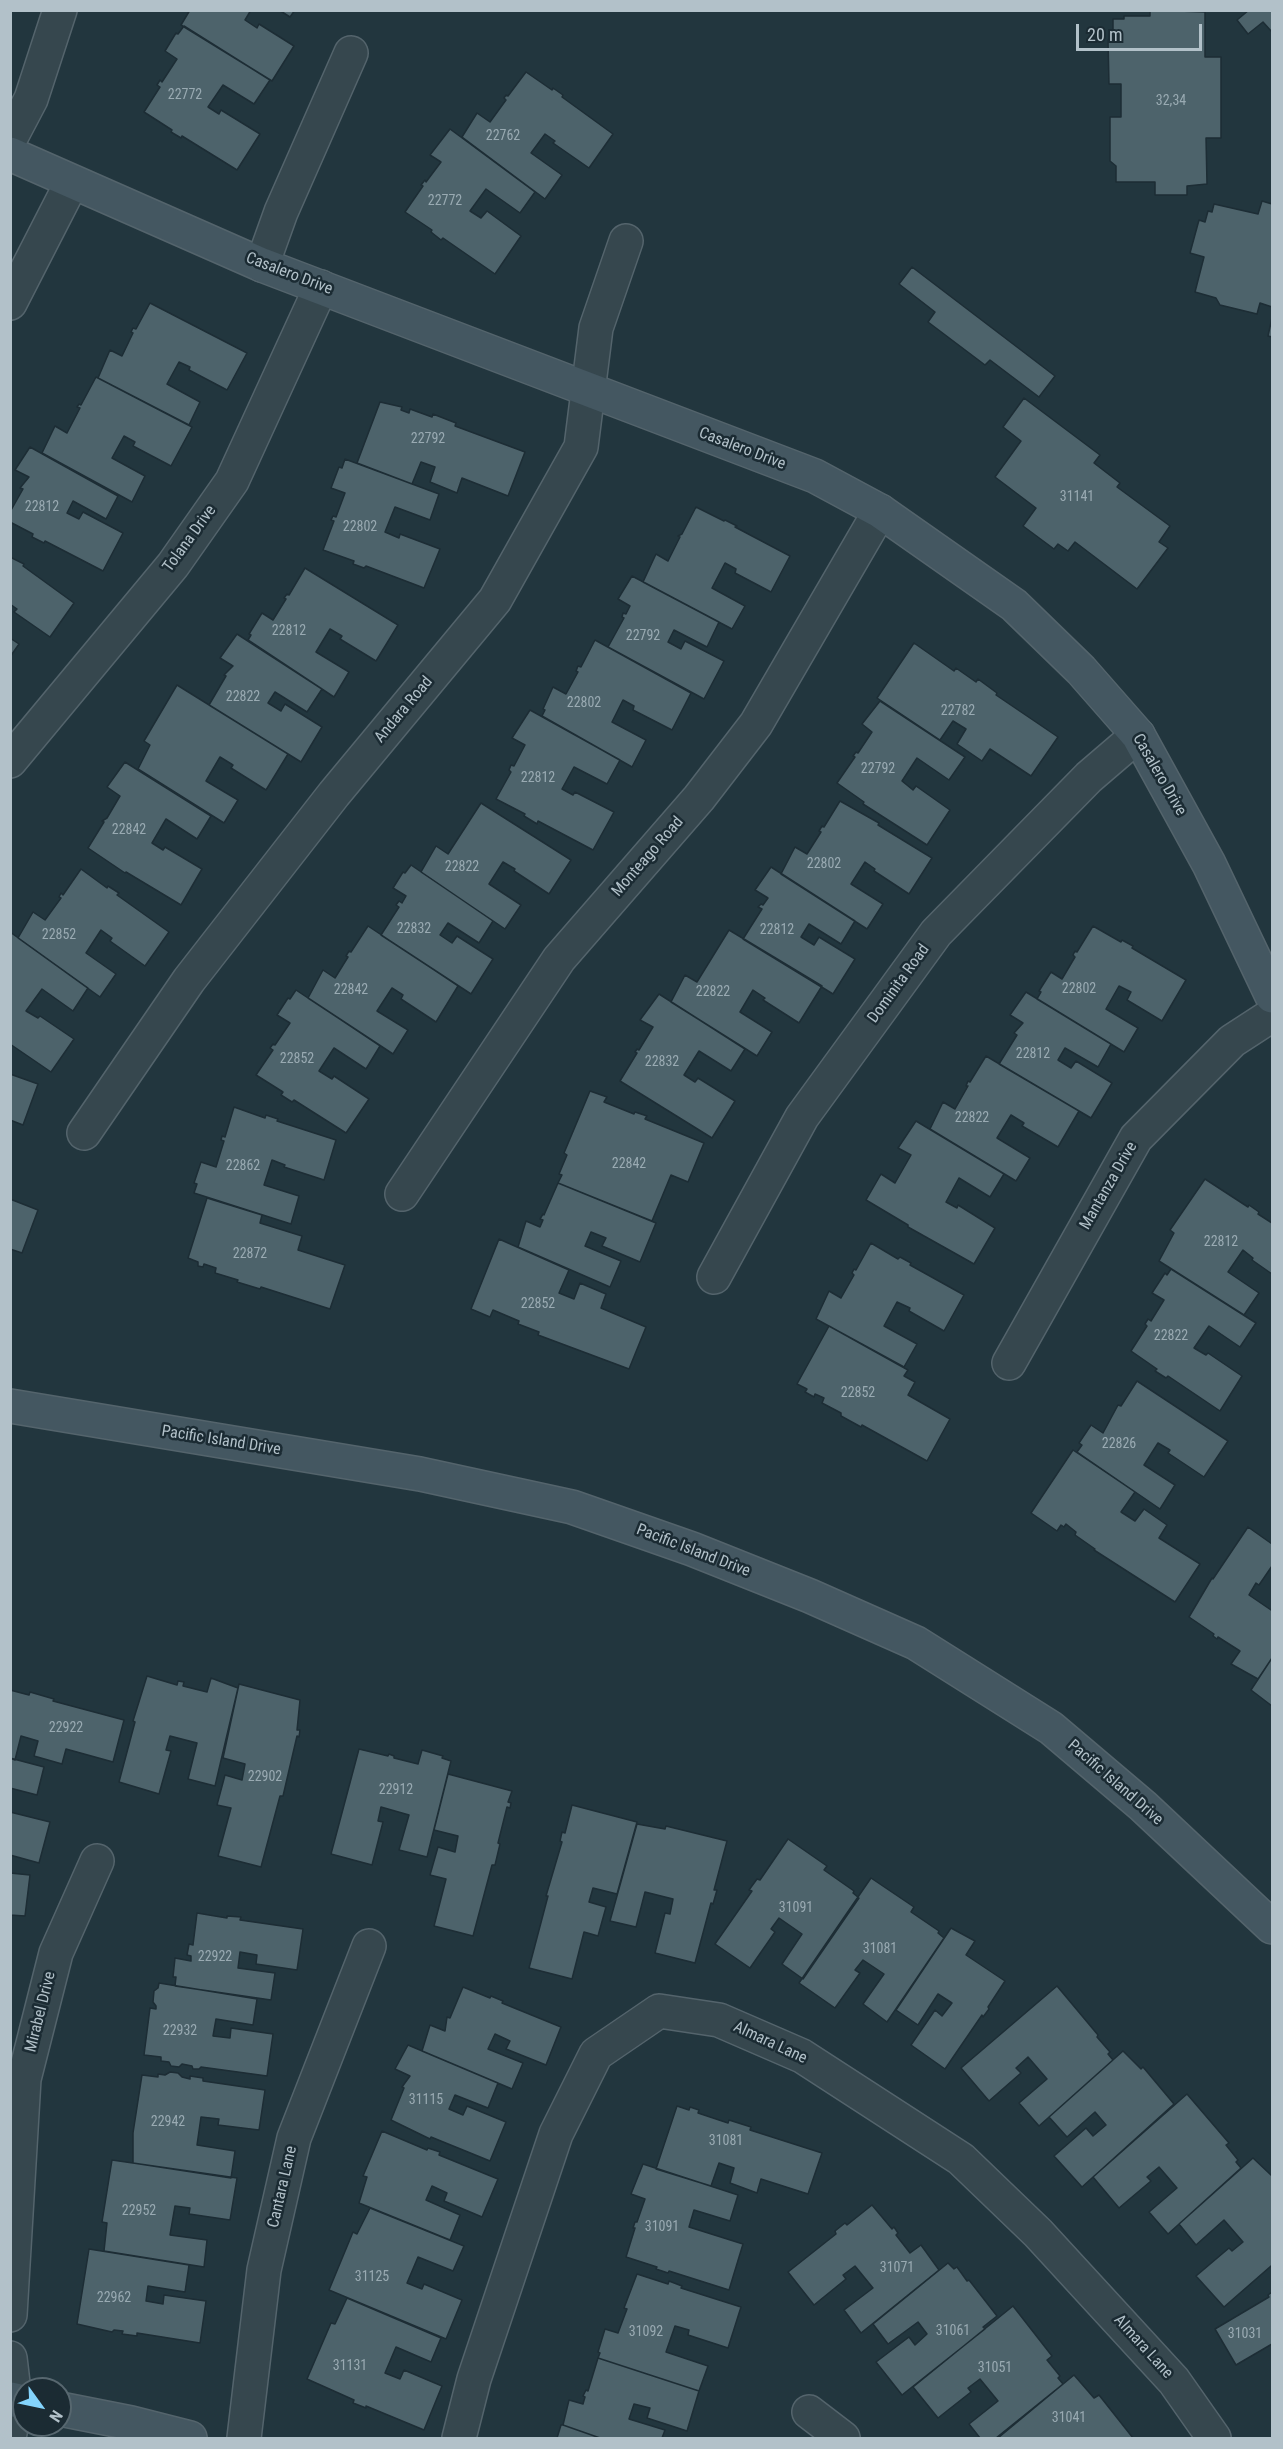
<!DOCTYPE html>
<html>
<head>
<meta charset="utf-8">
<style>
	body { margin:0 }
	#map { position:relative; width:1283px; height:2449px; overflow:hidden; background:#22363e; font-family:"Roboto Condensed",sans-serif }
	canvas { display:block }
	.frame { position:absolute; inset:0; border:12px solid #b2c1c9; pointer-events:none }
	.north { position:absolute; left:12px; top:2377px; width:60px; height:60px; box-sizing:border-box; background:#1b2b33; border:2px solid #57676f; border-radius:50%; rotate:123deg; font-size:16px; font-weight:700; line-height:24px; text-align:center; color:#b2c1c9 }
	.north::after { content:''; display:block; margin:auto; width:21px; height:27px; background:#84d4fc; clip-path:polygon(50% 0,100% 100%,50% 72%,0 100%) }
	.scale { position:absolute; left:1076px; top:24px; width:126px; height:27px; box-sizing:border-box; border:3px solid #b2c1c9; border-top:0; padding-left:8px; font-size:18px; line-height:21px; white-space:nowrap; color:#b2c1c9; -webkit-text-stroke:4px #1b2b33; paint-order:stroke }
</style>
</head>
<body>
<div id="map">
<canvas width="1283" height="2449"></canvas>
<div class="frame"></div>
<div class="north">N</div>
<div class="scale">20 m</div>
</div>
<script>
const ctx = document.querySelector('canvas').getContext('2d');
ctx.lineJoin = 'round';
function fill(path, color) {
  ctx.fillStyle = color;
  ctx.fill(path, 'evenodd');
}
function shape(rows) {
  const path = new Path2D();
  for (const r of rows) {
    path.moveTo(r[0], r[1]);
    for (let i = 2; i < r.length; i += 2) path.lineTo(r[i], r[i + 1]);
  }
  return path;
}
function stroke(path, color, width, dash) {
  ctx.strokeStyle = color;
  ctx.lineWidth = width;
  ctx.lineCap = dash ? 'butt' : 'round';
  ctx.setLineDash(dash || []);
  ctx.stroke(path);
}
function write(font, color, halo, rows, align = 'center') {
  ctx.font = font + ' "Roboto Condensed",sans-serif';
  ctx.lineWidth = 5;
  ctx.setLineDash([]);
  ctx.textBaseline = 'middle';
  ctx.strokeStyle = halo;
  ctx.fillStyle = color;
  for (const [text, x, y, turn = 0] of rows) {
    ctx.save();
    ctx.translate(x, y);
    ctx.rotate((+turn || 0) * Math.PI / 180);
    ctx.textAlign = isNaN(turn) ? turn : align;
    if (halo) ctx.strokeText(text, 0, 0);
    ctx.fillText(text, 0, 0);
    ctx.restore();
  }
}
const building = shape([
	[190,10,251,10,245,20,257,28,259,24,294,46,272,81,181,25,190,10],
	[279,10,295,10,290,17,279,10],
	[1150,10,1205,12,1205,57,1221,57,1221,138,1206,138,1207,184,1187,186,1187,195,1155,195,1155,182,1116,182,1116,166,1110,161,1110,117,1121,117,1121,84,1109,84,1108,40,1113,35,1113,19,1124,19,1124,16,1150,16,1150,10],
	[1249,10,1272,10,1272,32,1263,22,1248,34,1237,20,1249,10],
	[184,26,270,80,254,104,223,85,208,107,219,114,221,110,260,134,237,170,182,136,181,138,171,132,172,130,144,112,160,87,157,85,160,80,162,82,177,59,165,51,176,33,178,34,184,26],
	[526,72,552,90,553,88,563,95,562,97,613,134,589,168,553,143,555,141,545,134,531,153,562,175,545,199,462,137,477,113,490,122,506,100,504,98,506,95,508,96,526,72],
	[450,129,535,192,520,213,486,189,470,211,481,218,487,211,521,236,495,274,443,238,441,240,431,232,432,230,405,212,423,186,421,185,425,180,426,182,441,162,430,155,450,129],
	[1262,201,1272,204,1272,307,1260,303,1257,314,1220,305,1216,298,1195,292,1204,257,1190,253,1199,220,1205,222,1208,211,1212,212,1214,204,1258,214,1262,201],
	[912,267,1055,376,1039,397,990,360,985,365,928,322,935,312,899,284,912,267],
	[150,303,247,353,227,390,189,370,190,367,179,362,167,384,200,402,189,425,98,378,110,350,122,356,133,333,131,332,133,328,136,329,150,303],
	[1272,318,1272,337,1268,336,1272,318],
	[96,377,192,427,171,466,133,446,135,442,124,436,112,458,145,476,132,502,42,453,55,426,67,433,80,408,77,407,79,404,81,405,96,377],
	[1024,398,1100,455,1094,463,1120,483,1117,487,1170,526,1159,542,1168,548,1137,589,1075,542,1068,551,1058,544,1054,549,1023,526,1036,508,995,477,1021,441,1003,427,1024,398],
	[380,402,402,407,401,410,409,413,410,409,432,417,433,414,456,423,455,426,525,452,508,496,462,478,457,493,430,482,435,467,421,462,412,484,357,463,380,402],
	[30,447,118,496,106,519,73,501,67,513,79,519,83,512,123,533,103,571,45,541,44,543,32,537,33,534,10,522,10,512,23,489,20,488,29,477,15,470,30,447],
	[345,459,439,494,430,520,395,507,385,532,399,538,400,534,440,549,424,588,366,566,364,568,353,564,354,561,323,550,334,521,331,520,333,516,336,517,345,493,331,488,339,467,342,468,345,459],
	[696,507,724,521,725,520,737,526,735,527,790,556,771,592,735,573,736,569,725,563,712,588,745,606,732,629,643,582,656,554,668,561,680,537,678,536,682,534,696,507],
	[10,557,24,564,23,566,74,603,50,637,14,612,17,609,10,604,10,557],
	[305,568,398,625,376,661,340,639,342,636,330,629,316,652,349,672,334,697,248,640,251,635,249,634,262,613,273,620,286,599,284,598,287,594,289,595,305,568],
	[632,576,719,622,707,647,674,630,668,642,681,649,685,641,724,661,704,699,608,647,624,618,622,617,623,613,626,614,630,606,618,599,632,576],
	[237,634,322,689,307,712,275,692,268,703,281,711,285,704,322,727,301,762,209,705,226,676,224,675,233,666,220,658,237,634],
	[10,638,19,644,10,657,10,638],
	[595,640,691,693,672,730,633,710,634,706,623,700,612,722,646,740,632,767,542,716,545,710,543,709,553,687,566,694,578,672,576,671,578,666,581,667,595,640],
	[914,643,954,671,956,668,976,682,978,679,997,693,996,695,1058,737,1031,776,990,749,982,761,957,744,966,729,953,721,940,740,877,698,914,643],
	[177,685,288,754,266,790,231,768,233,765,220,757,206,781,238,800,224,823,138,769,150,745,144,741,177,685],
	[880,701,965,757,949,780,917,758,902,781,913,790,916,786,950,810,927,845,863,804,864,802,837,783,855,757,853,756,856,752,858,753,872,732,862,724,880,701],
	[530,710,620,760,607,784,574,767,562,789,573,795,575,792,614,812,593,850,538,821,537,824,524,816,525,814,496,799,511,772,509,770,511,765,514,766,525,745,512,738,530,710],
	[125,762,211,816,197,839,166,819,152,843,163,850,165,847,202,869,181,905,126,872,125,873,88,848,104,822,102,821,107,818,120,796,107,787,125,762],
	[840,801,879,823,878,825,932,858,909,894,874,871,875,869,865,862,851,884,883,904,867,929,781,874,795,847,807,854,821,832,819,831,822,826,824,827,840,801],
	[481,803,571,860,549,894,514,871,515,869,503,862,489,884,521,905,505,929,421,872,436,846,448,854,481,803],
	[411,865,493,921,479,943,448,923,440,935,452,943,457,936,493,959,471,994,381,935,399,907,396,905,399,901,402,903,406,896,393,888,403,872,405,873,411,865],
	[771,867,855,921,841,944,809,924,801,937,814,945,819,937,855,959,833,994,743,939,762,909,758,907,761,904,763,905,768,898,755,890,771,867],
	[81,869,107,888,108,886,119,893,117,895,169,932,145,966,110,941,112,938,101,930,86,953,116,974,100,997,18,938,33,912,45,920,61,898,59,897,61,893,63,895,81,869],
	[368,926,458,986,436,1022,401,999,403,995,392,988,377,1011,408,1030,393,1054,308,998,323,970,335,978,348,957,346,956,349,951,351,952,368,926],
	[1093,926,1121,942,1122,940,1133,946,1132,948,1186,980,1162,1021,1127,1000,1131,992,1119,986,1106,1009,1138,1028,1124,1052,1037,999,1041,992,1039,991,1051,972,1062,979,1075,957,1073,955,1075,951,1077,952,1093,926],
	[729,930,822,986,799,1023,763,1000,765,998,753,990,740,1012,772,1032,757,1056,671,1002,685,975,697,982,729,930],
	[10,932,88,988,73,1011,42,989,26,1011,38,1018,40,1016,74,1039,51,1072,10,1044,10,932],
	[296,990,380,1046,366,1069,334,1048,319,1071,332,1079,334,1076,369,1099,346,1133,294,1100,292,1102,281,1095,283,1092,256,1075,273,1050,270,1048,273,1044,275,1045,290,1023,277,1015,288,998,290,999,296,990],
	[1026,992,1111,1044,1098,1067,1065,1048,1058,1060,1071,1068,1076,1061,1112,1083,1091,1118,999,1064,1017,1035,1014,1033,1023,1023,1010,1015,1026,992],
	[659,994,745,1049,731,1071,699,1051,684,1075,695,1082,698,1078,735,1101,712,1138,620,1081,637,1053,635,1052,637,1049,639,1050,653,1027,640,1020,659,994],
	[986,1056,1079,1111,1058,1147,1022,1126,1024,1123,1011,1115,997,1138,1030,1158,1016,1181,930,1129,943,1102,955,1109,968,1086,966,1086,968,1081,970,1082,986,1056],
	[10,1074,38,1084,23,1125,10,1120,10,1074],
	[590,1091,607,1097,604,1102,634,1114,635,1112,647,1116,645,1119,704,1143,688,1182,671,1175,652,1221,558,1183,562,1175,559,1174,567,1155,564,1153,590,1091],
	[234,1107,265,1118,266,1115,278,1119,277,1121,336,1140,324,1180,284,1167,285,1165,272,1160,264,1185,299,1196,291,1224,194,1193,197,1184,194,1183,201,1162,216,1167,224,1141,221,1140,222,1136,225,1137,234,1107],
	[916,1121,1004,1174,990,1197,959,1178,946,1202,957,1208,958,1205,995,1228,974,1264,908,1227,908,1225,866,1200,881,1174,895,1183,911,1155,898,1148,916,1121],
	[1205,1179,1248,1207,1249,1205,1259,1212,1258,1214,1272,1223,1272,1274,1252,1260,1253,1258,1243,1250,1228,1272,1259,1293,1244,1315,1159,1261,1174,1233,1170,1230,1205,1179],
	[558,1183,656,1223,640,1262,602,1246,606,1238,591,1232,585,1246,621,1261,610,1287,518,1247,526,1221,540,1227,543,1220,540,1219,543,1214,544,1215,558,1183],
	[207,1198,262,1215,260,1223,302,1236,298,1250,345,1265,330,1309,261,1287,260,1289,237,1282,238,1280,215,1273,216,1268,204,1264,203,1267,198,1266,198,1262,188,1258,207,1198],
	[10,1199,38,1210,22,1253,10,1249,10,1199],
	[499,1239,569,1270,559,1293,574,1299,580,1283,606,1294,601,1308,646,1327,629,1369,538,1335,539,1332,518,1324,519,1321,493,1310,490,1317,471,1309,499,1239],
	[871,1243,898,1259,900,1257,911,1263,910,1265,964,1295,944,1331,909,1311,910,1308,897,1302,884,1326,917,1344,904,1367,816,1319,829,1291,841,1298,854,1275,852,1273,854,1269,856,1270,871,1243],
	[1171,1269,1256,1323,1240,1347,1209,1326,1194,1348,1206,1355,1208,1353,1242,1376,1220,1411,1168,1376,1166,1378,1155,1371,1157,1369,1131,1351,1147,1326,1145,1324,1148,1319,1151,1321,1164,1300,1152,1293,1165,1273,1167,1275,1171,1269],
	[829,1326,908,1370,904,1376,915,1382,908,1395,950,1419,927,1461,862,1425,861,1427,841,1416,841,1413,822,1403,824,1398,815,1394,814,1397,805,1392,807,1389,797,1384,829,1326],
	[1137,1381,1228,1441,1204,1477,1168,1453,1170,1450,1158,1443,1144,1465,1175,1485,1160,1509,1077,1452,1082,1445,1079,1443,1091,1425,1103,1433,1118,1405,1121,1406,1137,1381],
	[1073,1450,1135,1492,1121,1512,1135,1521,1144,1509,1167,1525,1159,1538,1200,1564,1175,1602,1094,1550,1095,1549,1075,1535,1076,1532,1066,1524,1064,1527,1061,1525,1057,1531,1031,1513,1073,1450],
	[1248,1527,1272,1544,1272,1566,1259,1585,1256,1583,1249,1595,1271,1610,1272,1608,1272,1658,1258,1679,1231,1664,1240,1651,1218,1637,1217,1639,1213,1636,1214,1634,1189,1617,1212,1578,1213,1579,1248,1527],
	[1272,1658,1272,1706,1251,1690,1272,1658],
	[147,1676,177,1685,178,1681,184,1682,183,1686,207,1692,211,1678,238,1688,215,1786,188,1779,197,1743,170,1736,166,1750,171,1751,159,1794,119,1782,135,1722,133,1721,147,1676],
	[239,1684,300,1700,297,1730,300,1730,299,1737,297,1736,283,1796,280,1796,261,1867,218,1856,231,1808,217,1805,225,1775,242,1780,245,1764,223,1758,239,1684],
	[10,1690,29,1695,30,1692,54,1699,53,1701,124,1720,113,1762,66,1749,62,1764,34,1756,38,1741,21,1736,15,1760,10,1758,10,1690],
	[359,1749,388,1756,389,1754,394,1756,394,1758,418,1764,422,1750,443,1756,442,1758,451,1761,427,1857,399,1850,409,1815,381,1807,378,1821,383,1822,372,1865,331,1854,359,1749],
	[10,1758,44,1767,37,1795,10,1788,10,1758],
	[448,1774,512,1791,508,1802,511,1803,510,1808,507,1807,498,1843,500,1844,495,1865,492,1865,473,1936,434,1926,446,1879,430,1875,438,1847,455,1852,458,1836,434,1830,448,1774],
	[572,1805,637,1822,617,1894,593,1888,589,1902,606,1907,598,1936,584,1932,572,1979,529,1968,548,1896,546,1896,562,1842,560,1841,562,1832,565,1833,572,1805],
	[10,1812,50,1822,39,1863,10,1855,10,1812],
	[637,1824,665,1829,666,1826,727,1841,714,1890,717,1890,713,1904,711,1903,695,1963,655,1953,665,1913,670,1914,673,1899,645,1892,636,1927,610,1921,637,1824],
	[788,1839,827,1866,824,1870,854,1891,853,1893,859,1898,803,1979,782,1964,802,1934,779,1918,771,1929,775,1932,750,1968,715,1944,752,1891,749,1890,757,1879,760,1880,788,1839],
	[10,1873,30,1875,25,1916,10,1915,10,1873],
	[871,1878,914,1907,911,1912,939,1931,938,1933,944,1938,887,2022,863,2004,884,1974,863,1960,855,1970,860,1973,835,2008,799,1983,871,1878],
	[197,1913,227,1918,227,1916,241,1917,240,1920,303,1929,297,1970,256,1964,257,1955,240,1952,238,1968,275,1973,271,2000,175,1986,176,1977,173,1977,175,1958,191,1961,191,1956,187,1955,189,1944,193,1945,197,1913],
	[951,1928,975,1941,966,1955,1005,1981,988,2007,989,2009,983,2017,982,2015,945,2069,911,2045,935,2010,942,2016,952,2003,938,1994,918,2025,896,2010,951,1928],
	[159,1983,257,1999,253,2025,216,2019,213,2036,230,2038,231,2028,273,2034,267,2076,201,2067,199,2069,193,2069,192,2066,182,2064,179,2067,171,2066,169,2062,161,2061,161,2057,144,2055,150,2008,156,2009,156,2006,153,2002,154,1991,158,1988,159,1983],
	[1057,1986,1098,2035,1097,2037,1110,2052,1108,2054,1113,2060,1039,2126,1019,2103,1047,2079,1028,2057,1016,2068,1021,2073,989,2101,961,2068,1057,1986],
	[463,1987,490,1998,491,1996,503,2001,502,2003,561,2027,546,2065,506,2049,510,2041,495,2034,488,2049,523,2063,512,2089,422,2051,430,2025,445,2031,447,2017,450,2018,463,1987],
	[408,2045,498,2083,488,2108,455,2095,449,2109,463,2115,467,2106,506,2122,490,2161,431,2137,430,2139,391,2120,404,2088,402,2087,410,2076,395,2069,408,2045],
	[1123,2051,1141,2069,1143,2067,1174,2104,1082,2187,1054,2156,1086,2128,1093,2136,1106,2125,1095,2112,1067,2137,1049,2117,1123,2051],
	[170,2072,178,2073,182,2077,190,2079,190,2076,203,2078,203,2081,265,2090,259,2130,218,2125,219,2119,201,2117,197,2145,235,2151,231,2178,133,2163,133,2133,142,2075,158,2077,158,2074,165,2075,170,2072],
	[1187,2094,1229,2143,1226,2145,1238,2160,1236,2162,1241,2168,1168,2234,1149,2212,1177,2188,1159,2167,1147,2177,1151,2181,1119,2208,1093,2177,1187,2094],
	[677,2106,689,2110,690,2107,699,2110,698,2113,728,2123,729,2120,751,2127,750,2130,822,2153,808,2194,761,2179,757,2193,730,2183,734,2168,719,2163,711,2186,656,2169,677,2106],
	[382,2131,427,2150,428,2148,440,2152,439,2155,498,2179,482,2217,444,2201,447,2193,432,2186,426,2200,460,2215,450,2240,359,2203,367,2177,363,2176,382,2131],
	[1253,2158,1272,2176,1272,2268,1271,2266,1224,2307,1196,2276,1229,2248,1232,2251,1243,2242,1224,2220,1196,2245,1179,2224,1253,2158],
	[112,2160,237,2178,230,2220,189,2214,190,2208,175,2206,170,2235,207,2240,204,2267,104,2251,107,2223,102,2222,112,2160],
	[643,2164,738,2195,730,2221,694,2210,689,2227,743,2244,729,2290,669,2271,668,2273,656,2269,657,2267,626,2257,635,2228,633,2228,635,2222,637,2222,645,2199,631,2194,643,2164],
	[872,2205,892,2229,894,2227,898,2233,896,2235,910,2253,921,2245,939,2270,861,2333,844,2310,873,2288,855,2266,843,2275,846,2279,814,2305,788,2272,836,2234,835,2231,845,2223,847,2225,872,2205],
	[370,2208,464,2246,453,2271,418,2257,407,2283,422,2289,424,2284,462,2300,446,2339,329,2290,353,2232,357,2234,370,2208],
	[89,2249,189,2265,185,2292,148,2286,146,2301,163,2304,164,2295,206,2301,200,2343,137,2333,137,2336,122,2334,123,2331,114,2330,112,2332,77,2324,89,2249],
	[948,2263,954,2269,957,2267,967,2281,969,2280,997,2316,983,2327,985,2329,902,2395,876,2362,909,2337,915,2345,927,2334,918,2322,888,2344,873,2324,948,2263],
	[637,2274,668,2284,669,2281,682,2286,681,2288,741,2307,728,2348,688,2335,689,2330,675,2326,666,2352,708,2366,699,2391,598,2358,600,2353,598,2352,605,2329,618,2333,627,2309,624,2308,637,2274],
	[1272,2292,1272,2344,1236,2365,1215,2329,1269,2297,1268,2295,1272,2292],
	[347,2298,441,2338,431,2362,396,2347,385,2373,400,2379,404,2370,442,2386,424,2430,366,2406,366,2408,353,2403,354,2400,307,2379,331,2323,335,2324,347,2298],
	[1013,2306,1052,2356,1047,2360,1060,2376,1058,2378,1063,2384,996,2438,980,2438,969,2424,998,2401,980,2379,968,2388,971,2392,938,2418,913,2387,1013,2306],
	[598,2358,699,2391,687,2431,647,2418,650,2408,634,2404,629,2419,665,2430,662,2438,600,2438,563,2425,569,2400,583,2404,585,2397,583,2396,586,2390,588,2391,598,2358],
	[1074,2375,1094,2398,1099,2395,1133,2438,998,2438,1074,2375],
	[561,2425,563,2425,600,2438,557,2438,561,2425]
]);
fill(building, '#4d636b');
stroke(building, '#1d2d35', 1.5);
const street = shape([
	[10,139,31,99,60,10],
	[262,265,281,212,351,53],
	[10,303,72,182],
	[10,761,173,565,232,481,321,287],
	[84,1133,189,980,334,794,495,600,581,447,596,328,626,241],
	[402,1194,559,959,699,798,756,724,880,511],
	[714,1277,802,1117,936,933,1089,777,1138,735],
	[1009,1363,1136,1138,1232,1041,1272,1015],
	[10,2315,24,2079,56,1953,97,1861],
	[10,2358,15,2400,10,2433],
	[809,2412,843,2438],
	[244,2438,264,2270,294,2138,369,1946],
	[459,2438,474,2379,556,2134,596,2054,659,2011,719,2020,802,2056,961,2159,1038,2233,1174,2381,1214,2438]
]);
const secondary = shape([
	[10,154,262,265,815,476,880,511,1014,605,1081,670,1138,735,1209,864,1272,996],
	[10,1406,420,1474,572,1507,692,1549,810,1596,916,1643,1051,1728,1143,1806,1272,1927],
	[10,2399,24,2402],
	[60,2409,131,2423,190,2438]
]);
stroke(street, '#54646c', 36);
stroke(secondary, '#54646c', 36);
stroke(street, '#36474e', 33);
stroke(secondary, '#445761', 33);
write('14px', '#99aab2', null, [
	["22772",185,95],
	["32,34",1171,101],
	["22762",503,136],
	["22772",445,201],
	["22792",428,439],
	["31141",1077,497],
	["22812",42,507],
	["22802",360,527],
	["22812",289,631],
	["22792",643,636],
	["22822",243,697],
	["22802",584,703],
	["22782",958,711],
	["22792",878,769],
	["22812",538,778],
	["22842",129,830],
	["22802",824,864],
	["22822",462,867],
	["22832",414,929],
	["22812",777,930],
	["22852",59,935],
	["22802",1079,989],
	["22842",351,990],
	["22822",713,992],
	["22812",1033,1054],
	["22852",297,1059],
	["22832",662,1062],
	["22822",972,1118],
	["22842",629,1164],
	["22862",243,1166],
	["22812",1221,1242],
	["22872",250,1254],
	["22852",538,1304],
	["22822",1171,1336],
	["22852",858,1393],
	["22826",1119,1444],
	["22922",66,1728],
	["22902",265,1777],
	["22912",396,1790],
	["31091",796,1908],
	["31081",880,1949],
	["22922",215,1957],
	["22932",180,2031],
	["31115",426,2100],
	["22942",168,2122],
	["31081",726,2141],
	["22952",139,2211],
	["31091",662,2227],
	["31071",897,2268],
	["31125",372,2277],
	["22962",114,2298],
	["31061",953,2331],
	["31092",646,2332],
	["31031",1245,2334],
	["31131",350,2366],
	["31051",995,2368],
	["31041",1069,2418]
]);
write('16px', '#b2c1c9', '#1b2b33', [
	["Casalero Drive",289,274,21],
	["Casalero Drive",742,449,21],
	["Tolana Drive",190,539,-54],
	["Andara Road",404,710,-50],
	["Casalero Drive",1159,775,60],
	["Monteago Road",648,857,-49],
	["Dominita Road",899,984,-54],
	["Mantanza Drive",1109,1186,-60],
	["Pacific Island Drive",221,1441,9],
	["Pacific Island Drive",693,1551,21],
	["Pacific Island Drive",1115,1783,41],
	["Mirabel Drive",41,2012,-76],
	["Almara Lane",770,2043,25],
	["Cantara Lane",283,2187,-77],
	["Almara Lane",1143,2347,48]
]);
</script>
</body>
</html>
